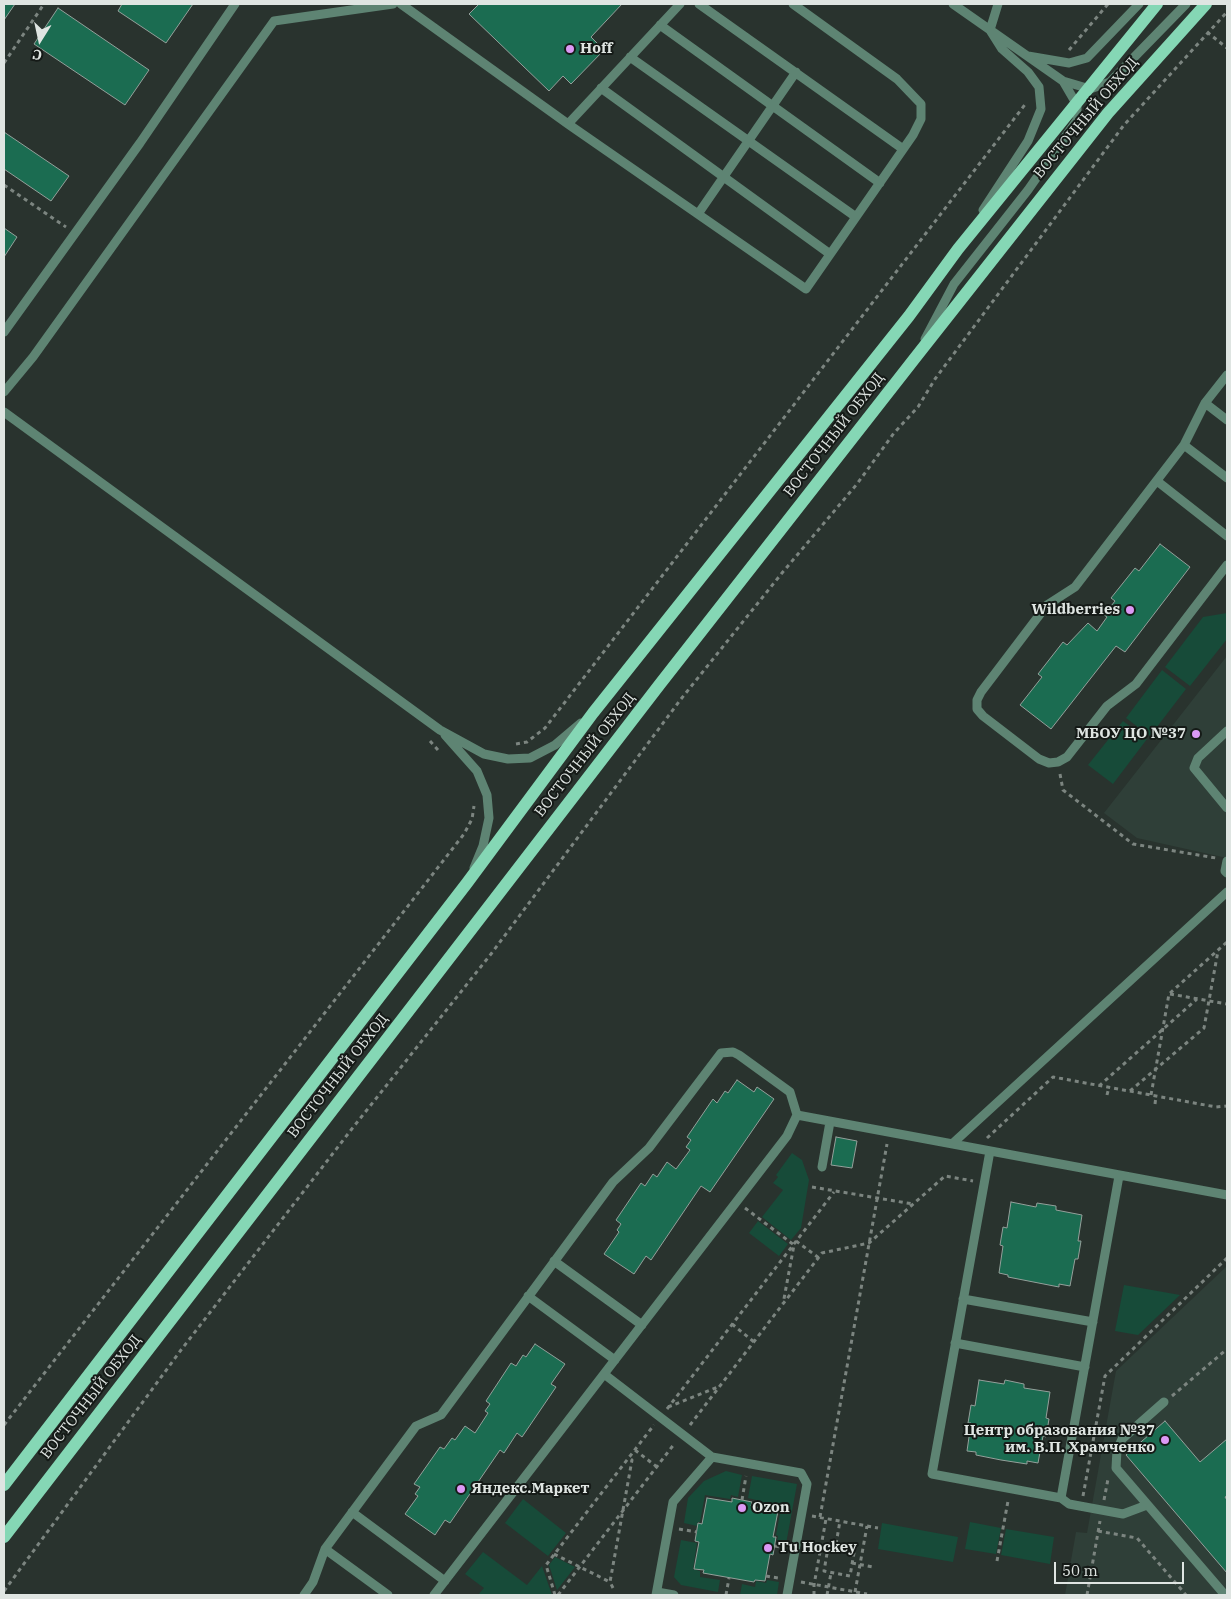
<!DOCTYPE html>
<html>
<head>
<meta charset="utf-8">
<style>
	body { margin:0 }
	#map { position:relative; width:1231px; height:1599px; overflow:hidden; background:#29332e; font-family:"IBM Plex Serif",serif }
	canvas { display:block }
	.frame { position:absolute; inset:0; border:5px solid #dfe5e2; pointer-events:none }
	.north { position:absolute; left:15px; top:15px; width:50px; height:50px; -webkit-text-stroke:4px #151a17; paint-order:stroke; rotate:190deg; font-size:14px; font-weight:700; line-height:20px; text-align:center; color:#dfe5e2 }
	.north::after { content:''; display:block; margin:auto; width:18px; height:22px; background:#dfe5e2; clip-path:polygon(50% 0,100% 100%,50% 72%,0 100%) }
	.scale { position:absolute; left:1054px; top:1562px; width:130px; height:22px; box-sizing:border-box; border:2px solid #dfe5e2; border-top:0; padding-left:6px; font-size:15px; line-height:18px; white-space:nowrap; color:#dfe5e2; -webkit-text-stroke:4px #151a17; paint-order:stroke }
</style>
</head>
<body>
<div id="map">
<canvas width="1231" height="1599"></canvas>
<div class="frame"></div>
<div class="north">С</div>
<div class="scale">50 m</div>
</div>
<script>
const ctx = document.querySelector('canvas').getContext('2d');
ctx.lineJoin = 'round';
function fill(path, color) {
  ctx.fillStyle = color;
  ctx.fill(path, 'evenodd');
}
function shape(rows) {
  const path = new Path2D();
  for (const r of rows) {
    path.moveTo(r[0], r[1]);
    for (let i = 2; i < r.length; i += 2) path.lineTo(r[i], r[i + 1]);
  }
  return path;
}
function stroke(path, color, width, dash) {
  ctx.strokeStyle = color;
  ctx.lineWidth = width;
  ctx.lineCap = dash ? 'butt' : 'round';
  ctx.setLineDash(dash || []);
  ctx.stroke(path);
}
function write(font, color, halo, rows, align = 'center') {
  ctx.font = font + ' "IBM Plex Serif",serif';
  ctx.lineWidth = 4;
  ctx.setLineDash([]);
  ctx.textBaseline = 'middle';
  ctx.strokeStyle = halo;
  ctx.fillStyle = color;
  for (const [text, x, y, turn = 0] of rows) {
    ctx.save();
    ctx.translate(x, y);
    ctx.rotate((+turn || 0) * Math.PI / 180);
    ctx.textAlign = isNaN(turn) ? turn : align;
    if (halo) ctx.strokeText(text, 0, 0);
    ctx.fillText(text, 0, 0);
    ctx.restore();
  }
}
fill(shape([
	[1227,656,1227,858,1137,838,1104,813],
	[1227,1266,1227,1595,1065,1595,1076,1532,1087,1533,1116,1371]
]), '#2f3f38');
fill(shape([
	[1227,613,1227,639,1190,686,1165,667,1203,617],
	[1162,670,1186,689,1150,736,1126,718],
	[1123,721,1147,739,1113,784,1088,765],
	[792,1153,802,1160,809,1180,801,1228,791,1240,762,1217,783,1190,773,1183,778,1177,776,1175],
	[758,1221,788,1244,779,1256,749,1233],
	[1124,1285,1180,1295,1138,1335,1115,1331],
	[726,1471,742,1475,738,1497,731,1495,730,1499,705,1495,700,1522,698,1522,697,1526,684,1523,688,1498,704,1481],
	[752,1476,797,1484,786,1544,777,1542,778,1536,776,1535,781,1508,756,1503,756,1500,748,1498],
	[523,1499,566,1533,548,1556,505,1523],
	[970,1522,1001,1528,996,1554,965,1549],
	[882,1523,958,1537,953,1562,878,1549],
	[1006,1529,1054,1537,1050,1564,1001,1555],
	[681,1540,697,1543,693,1569,700,1571,700,1577,720,1580,718,1592,681,1585,674,1577],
	[483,1552,527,1585,542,1566,552,1595,478,1595,484,1588,465,1574],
	[555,1557,575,1567,557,1590,549,1565],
	[767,1580,779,1582,777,1595,740,1595,742,1584,755,1587,756,1581,766,1583]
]), '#174b39');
const building = shape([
	[4,4,15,4,4,20,4,4],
	[122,4,193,4,166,43,118,11,122,4],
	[479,4,622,4,591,37,604,50,571,84,563,76,549,91,469,14,479,4],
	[58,8,149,70,125,105,34,44,58,8],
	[4,132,69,176,51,201,4,169,4,132],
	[4,228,17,237,4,257,4,228],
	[1160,544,1190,567,1125,652,1116,646,1051,729,1020,705,1042,677,1038,674,1063,642,1067,645,1088,623,1097,631,1107,617,1104,615,1115,601,1111,598,1135,568,1139,571,1160,544],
	[737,1080,754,1092,757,1087,774,1099,710,1192,701,1186,651,1260,646,1256,634,1274,604,1254,619,1232,617,1230,621,1224,616,1220,641,1183,645,1186,653,1174,657,1177,667,1162,676,1169,690,1150,686,1147,691,1140,687,1137,713,1099,717,1103,725,1091,728,1093,737,1080],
	[836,1137,857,1141,852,1168,831,1165,836,1137],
	[1011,1202,1036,1207,1037,1203,1056,1206,1056,1210,1082,1215,1078,1241,1081,1241,1078,1259,1075,1259,1070,1286,1059,1284,1059,1287,1008,1277,1008,1275,999,1273,1003,1246,1000,1245,1003,1227,1007,1228,1011,1202],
	[535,1344,565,1364,551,1384,556,1387,522,1437,517,1433,504,1453,500,1450,450,1523,445,1520,435,1535,405,1514,418,1496,415,1494,420,1487,414,1484,440,1447,444,1449,452,1438,455,1440,465,1426,475,1433,488,1413,485,1411,490,1404,486,1401,511,1363,516,1366,523,1355,526,1357,535,1344],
	[979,1380,1004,1384,1005,1380,1024,1384,1024,1388,1050,1392,1046,1418,1049,1419,1046,1437,1043,1436,1038,1463,1027,1461,1027,1464,1001,1460,976,1455,976,1452,967,1451,971,1423,968,1423,971,1405,975,1406,979,1380],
	[1165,1421,1200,1462,1227,1439,1227,1496,1225,1497,1227,1500,1227,1573,1126,1455,1165,1421],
	[707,1498,732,1502,732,1498,752,1502,751,1506,778,1511,773,1537,776,1537,773,1555,770,1554,765,1581,755,1580,754,1582,703,1573,704,1570,694,1569,699,1542,695,1541,698,1523,702,1524,707,1498]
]);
fill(building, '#1b6c51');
stroke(building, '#94a09b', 1);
stroke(shape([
	[1207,32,1227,48],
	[1069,50,1108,4],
	[4,63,44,4],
	[4,185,66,227],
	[430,741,438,750],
	[516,744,527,742,545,728,1027,102],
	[1060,774,1063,790,1133,844,1216,858],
	[1170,994,1227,1004],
	[1099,1086,1197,999],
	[1130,1091,1204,1028,1218,951],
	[1107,1095,1109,1087],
	[1151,1095,1169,994,1227,942],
	[1155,1104,1156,1096],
	[987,1138,1053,1077,1216,1107,1227,1106],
	[812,1187,913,1204],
	[745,1208,794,1245,783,1304],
	[796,1241,819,1258],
	[732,1324,754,1342],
	[1172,1396,1227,1349],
	[668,1407,718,1387],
	[667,1409,834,1192],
	[4,1425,464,834,472,819,474,806],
	[690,1425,822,1253,869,1243,945,1176,973,1181],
	[635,1450,657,1467],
	[1083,1496,1105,1376,1227,1258],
	[742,1500,746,1476],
	[1104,1500,1108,1479],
	[812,1516,878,1528],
	[820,1517,887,1144],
	[679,1529,697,1532],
	[1098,1531,1137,1538,1186,1595],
	[829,1542,855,1547,850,1576,824,1571,829,1542],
	[836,1544,840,1521],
	[775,1546,785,1548],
	[554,1554,610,1582],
	[997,1561,1008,1501],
	[852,1563,873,1567],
	[766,1576,778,1578],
	[801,1582,867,1594],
	[613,1588,610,1582,632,1460,629,1458],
	[4,1591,181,1350,351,1130,491,954,681,699,782,573,857,484,894,433,918,407,935,379,1124,125,1227,12],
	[855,1592,867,1526],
	[555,1595,546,1565,654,1425],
	[558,1595,675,1443],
	[726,1595,729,1578],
	[814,1595,814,1585,826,1519],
	[827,1595,831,1573],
	[1087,1595,1100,1521]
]), '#7c8580', 3, [4, 4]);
stroke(shape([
	[401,4,568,124,806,289,913,135,921,119,921,104,897,79,793,4],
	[699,4,903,149],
	[953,4,1063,81,1090,89,1110,82,1186,4],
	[660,25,880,183],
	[1028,56,1069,63,1087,58,1139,4],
	[630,57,856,217],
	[601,88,830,254],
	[568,124,680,4],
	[983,210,1028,141,1041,109,1039,87,1028,72,1002,49,990,30,998,4],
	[698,214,796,72],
	[4,332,140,143,235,4],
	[925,339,954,284,1028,190,1077,120,1077,105,1063,81],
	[1227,375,1205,403,1184,445,1075,587,1047,605,981,692,977,700,977,709,983,716,1039,759,1049,763,1058,762,1067,757,1107,706,1136,684,1227,565],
	[4,392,33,357,274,21,393,4],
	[1205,403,1227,420],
	[4,412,440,730,484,754,508,759,530,758,555,745,581,723],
	[1184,445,1227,478],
	[1157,481,1227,536],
	[1227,731,1198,758,1194,768,1227,808],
	[445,735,477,771,487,795,489,818,483,846,474,868],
	[1227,861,1225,871,1227,873],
	[952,1144,1227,892],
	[990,1151,932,1474,1061,1498,1119,1176],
	[822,1167,830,1122],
	[554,1261,642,1325],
	[528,1296,615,1360],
	[963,1299,1093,1322],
	[955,1343,1085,1367],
	[604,1374,712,1457,801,1473,807,1484,787,1595],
	[1164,1402,1122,1439,1117,1450,1116,1468,1225,1595],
	[1061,1498,1069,1504,1123,1514,1147,1505],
	[352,1512,445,1581],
	[325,1549,388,1595],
	[657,1592,674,1595],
	[304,1595,313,1582,325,1549,416,1426,441,1415,613,1182,649,1148,721,1053,733,1052,739,1055,790,1092,797,1115,1227,1195],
	[434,1595,787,1136,797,1115],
	[656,1595,673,1502,712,1457]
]), '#5e8473', 9);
stroke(shape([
	[4,1485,467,883,593,713,909,316,958,249,1157,4],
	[4,1537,660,684,915,358,1108,113,1206,4]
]), '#85d7b5', 12);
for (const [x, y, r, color] of [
	[570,49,5,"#db99f5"],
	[1130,610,5,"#db99f5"],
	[1196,734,5,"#db99f5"],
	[1165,1440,5,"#db99f5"],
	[461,1489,5,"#db99f5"],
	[742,1508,5,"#db99f5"],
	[768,1548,5,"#db99f5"]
]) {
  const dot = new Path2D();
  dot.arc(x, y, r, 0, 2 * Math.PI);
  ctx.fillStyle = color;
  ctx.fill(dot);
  stroke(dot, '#151a17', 2);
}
write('bold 15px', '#dfe5e2', '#151a17', [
	["Hoff",580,49],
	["Wildberries",1120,610,"right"],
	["МБОУ ЦО №37",1186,734,"right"],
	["Центр образования №37",1155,1431,"right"],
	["им. В.П. Храмченко",1155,1448,"right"],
	["Яндекс.Маркет",471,1489],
	["Ozon",752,1508],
	["Tu Hockey",778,1548]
], 'left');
write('15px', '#dfe5e2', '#151a17', [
	["ВОСТОЧНЫЙ ОБХОД",1086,118,-50],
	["ВОСТОЧНЫЙ ОБХОД",834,435,-52],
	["ВОСТОЧНЫЙ ОБХОД",585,755,-52],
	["ВОСТОЧНЫЙ ОБХОД",338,1076,-52],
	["ВОСТОЧНЫЙ ОБХОД",91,1397,-52]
]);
</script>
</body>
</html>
